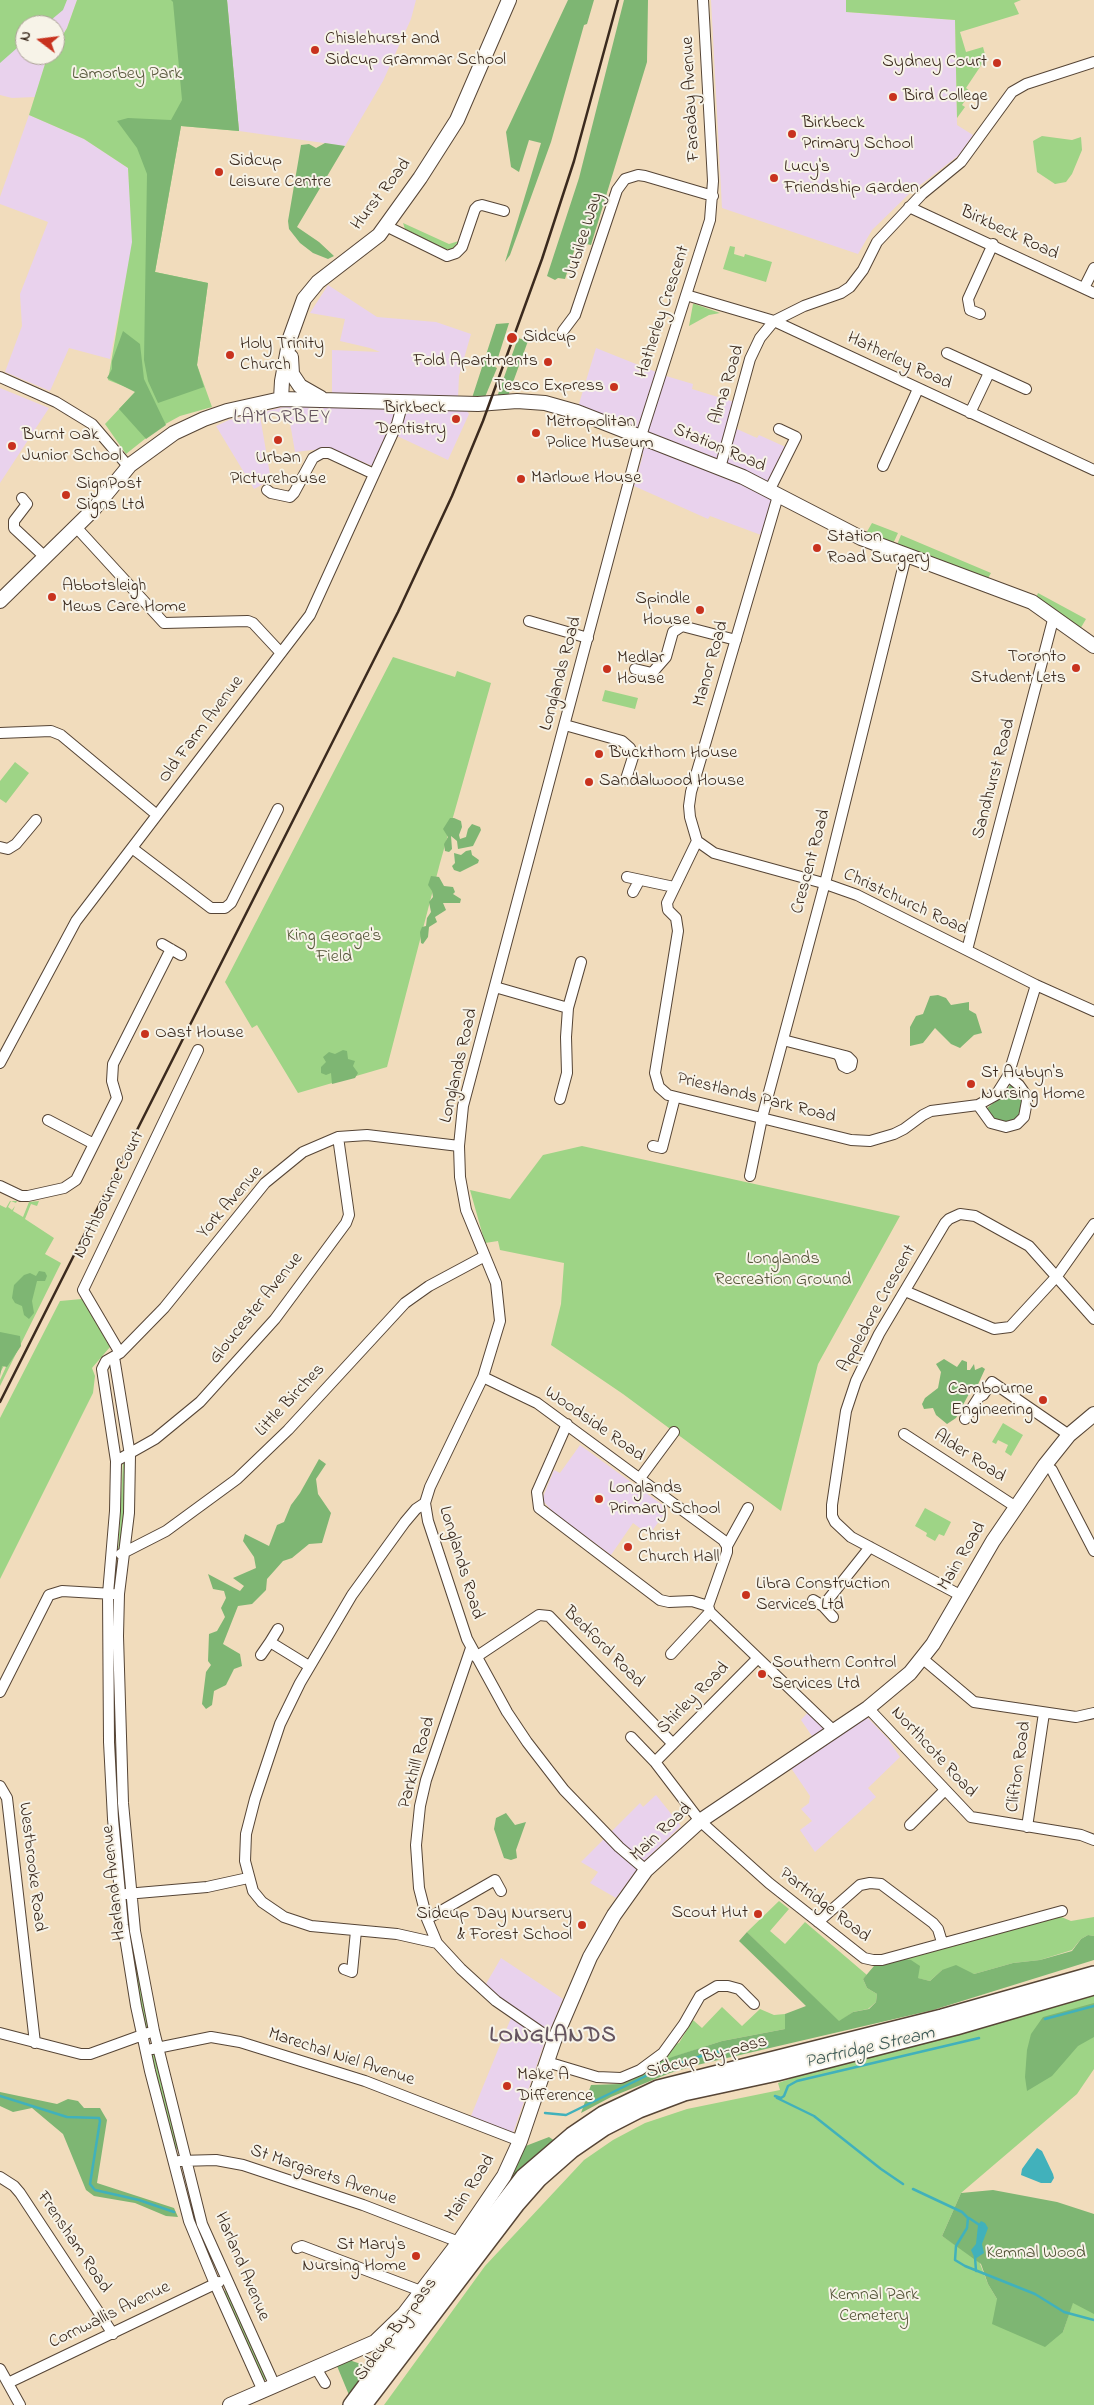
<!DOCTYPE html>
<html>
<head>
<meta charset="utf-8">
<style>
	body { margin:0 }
	#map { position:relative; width:1094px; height:2405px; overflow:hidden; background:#f1dcbc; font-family:"Indie Flower",sans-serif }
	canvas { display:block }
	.north { position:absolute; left:15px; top:15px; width:50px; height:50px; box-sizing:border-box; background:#f7f3e8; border:1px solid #aca397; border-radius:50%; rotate:285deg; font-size:14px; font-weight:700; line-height:20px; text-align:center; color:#3b2a1e }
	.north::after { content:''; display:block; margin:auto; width:18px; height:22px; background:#c8321e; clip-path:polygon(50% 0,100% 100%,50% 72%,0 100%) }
</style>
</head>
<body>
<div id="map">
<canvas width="1094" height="2405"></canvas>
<div class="north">N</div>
</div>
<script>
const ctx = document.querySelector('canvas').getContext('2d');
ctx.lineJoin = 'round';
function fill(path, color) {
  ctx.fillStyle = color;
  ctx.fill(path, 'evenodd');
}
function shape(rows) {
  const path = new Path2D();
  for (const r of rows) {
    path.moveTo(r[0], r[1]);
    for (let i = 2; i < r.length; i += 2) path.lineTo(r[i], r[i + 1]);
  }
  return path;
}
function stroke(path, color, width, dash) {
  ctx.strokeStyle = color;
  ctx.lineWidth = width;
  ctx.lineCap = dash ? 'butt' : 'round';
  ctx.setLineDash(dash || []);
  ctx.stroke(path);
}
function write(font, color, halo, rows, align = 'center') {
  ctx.font = font + ' "Indie Flower",sans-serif';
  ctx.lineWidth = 4;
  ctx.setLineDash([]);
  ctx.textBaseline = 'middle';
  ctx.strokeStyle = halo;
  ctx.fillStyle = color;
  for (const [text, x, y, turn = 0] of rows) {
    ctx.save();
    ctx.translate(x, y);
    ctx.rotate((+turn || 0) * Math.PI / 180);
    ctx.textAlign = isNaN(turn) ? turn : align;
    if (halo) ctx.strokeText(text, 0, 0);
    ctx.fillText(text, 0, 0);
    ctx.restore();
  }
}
fill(shape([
	[0,0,77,0,67,28,55,48,55,25,25,25,25,55,51,55,45,64,35,97,12,98,0,95],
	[227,0,416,0,411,19,383,81,345,146,239,131],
	[711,0,846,0,846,12,955,20,957,125,973,135,959,155,910,193,872,230,858,254,722,208],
	[29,115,84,139,128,168,133,242,110,359,69,348,50,391,5,372,22,326,20,294,48,222,0,204,0,197],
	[328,285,377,317,436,322,471,334,459,376,458,398,469,414,448,460,393,434,377,468,330,448,295,452,288,411,260,416,271,480,254,489,216,426,229,420,288,406,332,404,332,350,380,352,370,348,340,341,345,319,310,313],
	[596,348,666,376,693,384,692,389,734,402,728,425,757,438,759,435,790,449,761,535,710,516,708,519,634,486,643,455,631,424,578,407],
	[0,388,49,408,0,483],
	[580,1445,668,1509,649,1535,633,1523,611,1555,554,1513,544,1502,543,1497,554,1470,560,1473],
	[810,1710,837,1737,867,1717,888,1739,900,1757,868,1788,876,1797,815,1852,800,1830,812,1821,801,1809,809,1803,810,1796,791,1768,820,1748,801,1720],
	[656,1795,681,1826,641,1864,616,1898,590,1883,598,1872,581,1862,640,1803,643,1807],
	[501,1958,563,1999,543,2047,513,2133,471,2116,513,2013,483,1989]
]), '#e9d2ed');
fill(shape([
	[0,0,67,0,63,10,45,25,25,25,25,41,0,63],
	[77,0,227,0,239,131,181,126,155,272,208,283,197,365,212,407,180,416,160,427,126,454,105,424,136,391,108,380,132,242,128,168,84,139,29,115,45,64,51,55,55,55,55,48,67,28],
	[846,0,1021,0,1014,3,1019,14,960,32,966,52,983,47,986,58,966,88,971,92,962,105,965,107,957,118,955,20,846,12],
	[1042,136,1072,140,1081,137,1082,150,1072,174,1066,182,1055,184,1037,172,1033,141],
	[403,223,449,244,459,241,452,249,444,249,405,229],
	[730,246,735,247,734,254,744,257,745,254,772,262,766,282,723,269],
	[693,304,695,304,720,313,709,315,689,326],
	[872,523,898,533,892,546,865,535],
	[901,535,991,573,987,580,896,547],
	[1038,593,1086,619,1079,631,1036,598],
	[393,657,455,677,457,671,491,683,440,863,387,1067,298,1093,257,1025,252,1028,225,982],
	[605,690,638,698,635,709,602,701],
	[15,762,29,773,6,803,0,799,0,781],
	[582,1146,900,1216,818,1364,781,1511,623,1394,551,1345,561,1304,564,1263,500,1250,498,1241,485,1243,470,1190,510,1199,543,1155],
	[10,1201,17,1201,16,1203,11,1201,8,1207,12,1210,15,1206,13,1211,23,1217,29,1202,39,1201,37,1206,31,1204,25,1219,54,1238,45,1254,61,1263,0,1386,0,1380,20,1336,0,1373,0,1205,6,1208],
	[82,1299,110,1347,92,1368,95,1376,93,1393,0,1579,0,1418,60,1301],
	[1003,1423,1023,1435,1011,1456,1005,1452,1008,1445,998,1440,996,1444,992,1442],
	[123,1462,125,1463,126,1507,122,1549,118,1552],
	[925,1508,951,1522,944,1536,939,1534,935,1541,926,1536,927,1533,915,1526],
	[125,1898,128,1900,149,2028,146,2029,129,1942],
	[779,1901,789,1909,770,1931,785,1944,805,1922,867,1975,863,1979,867,1988,877,1994,876,2002,868,2009,853,2012,839,2022,747,1932],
	[1059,1916,1071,1921,1094,1917,1094,1936,1088,1935,1081,1939,1072,1950,1040,1960,1013,1963,974,1974,942,1970,930,1981,917,1978,902,1959],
	[1094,1993,1094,2069,1077,2094,961,2193,942,2236,979,2261,988,2284,997,2299,1063,2332,1076,2292,1094,2312,1094,2405,384,2405,485,2266,584,2160,613,2140,645,2123,687,2109,780,2090,778,2083,813,2071],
	[722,2007,742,2026,760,2009,774,2015,785,2014,785,2029,722,2041,664,2060,675,2044,679,2043,693,2020,702,2028],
	[151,2052,155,2053,178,2148,175,2150],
	[227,2290,267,2379,263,2381,223,2292]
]), '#9ed486');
fill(shape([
	[171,0,227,0,239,131,181,126,155,272,208,283,197,365,204,387,158,403,148,381,144,360,147,174,137,148,117,121,128,118,171,120,182,100,173,2],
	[568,0,594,0,587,24,584,25,551,142,510,255,505,262,541,143,529,140,519,172,511,167,506,132],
	[624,0,648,0,647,62,591,245,577,242,565,279,558,278,555,280,547,276,579,178],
	[325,143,345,146,297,227,319,242,334,256,328,259,313,253,300,243,289,229,288,221,301,145,309,144,316,148],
	[509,323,495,367,497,368,485,397,472,398,496,324],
	[123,331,140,344,144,379,166,425,146,439,119,409,135,392,107,378,112,369,112,361],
	[518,338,528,341,508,396,497,397],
	[450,818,454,818,461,821,462,827,459,835,460,839,466,837,468,829,472,824,480,827,481,830,473,846,458,849,457,841,451,836,452,849,449,852,445,851,444,844,448,837,443,829],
	[471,850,472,855,479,860,478,863,460,872,454,870,452,866,455,863,454,853,461,855,466,851],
	[431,876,439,877,444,886,453,887,455,892,453,894,461,899,460,903,443,903,446,910,435,917,437,922,429,927,428,937,423,944,421,943,420,932,422,927,426,926,427,918,431,912,429,902,433,897,432,891,428,885],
	[938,995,946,998,951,1005,969,1002,969,1010,976,1014,982,1033,974,1035,960,1048,951,1044,935,1028,923,1043,910,1046,910,1027,916,1016,923,1014,930,996],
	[343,1050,347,1051,348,1059,355,1061,353,1066,358,1073,355,1078,332,1084,331,1073,326,1075,321,1073,321,1067,326,1062,323,1057,329,1052,335,1054],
	[1011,1084,1020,1093,1023,1110,1011,1123,995,1121,986,1109,1003,1095],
	[39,1271,45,1272,47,1276,45,1281,37,1281,32,1301,34,1313,29,1319,24,1315,22,1306,15,1303,12,1298,14,1285,24,1275,30,1273,36,1276],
	[0,1332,20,1336,21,1346,7,1367,2,1366,0,1376],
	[944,1359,957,1367,962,1360,967,1362,967,1370,970,1370,974,1364,975,1370,982,1367,985,1369,975,1391,971,1390,956,1418,947,1424,936,1415,933,1408,924,1409,922,1404,925,1398,938,1388,941,1372,936,1364],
	[319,1459,326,1464,316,1479,318,1494,331,1513,322,1543,309,1544,292,1558,283,1561,267,1579,266,1590,252,1604,238,1606,223,1644,240,1654,242,1666,234,1669,226,1685,214,1691,212,1705,206,1709,202,1704,206,1672,211,1665,208,1661,209,1634,217,1631,225,1617,221,1608,226,1598,224,1591,213,1589,208,1574,240,1591,244,1586,233,1578,256,1568,254,1557,243,1541,245,1534,269,1546,277,1525,284,1522,291,1505,300,1493],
	[506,1813,515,1825,526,1822,516,1850,517,1858,511,1860,504,1858,494,1829,496,1818],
	[747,1932,839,2021,853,2012,869,2009,876,2002,877,1994,867,1988,863,1979,874,1966,902,1959,911,1960,920,1966,918,1978,930,1981,942,1970,956,1965,974,1974,1013,1963,1040,1960,1072,1951,1081,1939,1088,1935,1094,1936,1094,1960,933,2010,697,2065,670,2073,611,2097,581,2113,591,2085,620,2084,660,2061,675,2056,722,2041,785,2029,785,2014,806,2006,739,1941],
	[1094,2003,1094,2037,1078,2046,1052,2076,1027,2091,1025,2077,1027,2050,1031,2034,1043,2017],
	[0,2092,57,2104,68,2099,78,2101,84,2108,100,2108,107,2120,97,2183,174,2208,178,2217,166,2216,135,2203,94,2196,86,2190,63,2134,32,2108,13,2112,0,2106],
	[549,2137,555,2141,508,2189,506,2186,523,2147],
	[993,2190,1057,2202,1094,2214,1094,2314,1073,2303,1063,2332,1045,2347,992,2324,997,2299,988,2284,981,2264,942,2236,961,2193],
	[349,2360,361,2364,364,2369,360,2380,349,2395,337,2366]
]), '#7eb673');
fill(shape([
	[1037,2148,1042,2151,1053,2174,1054,2178,1051,2183,1041,2183,1021,2175,1022,2169],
	[981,2221,985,2223,988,2228,982,2244,984,2253,975,2259,971,2250,976,2244,978,2225]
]), '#41b1bb');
stroke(shape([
	[1045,2019,1094,2006],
	[0,2096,67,2117,99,2118,100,2121,90,2184,95,2190,139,2200,174,2212],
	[775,2096,781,2098,784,2096,788,2086,797,2081,979,2038],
	[777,2098,814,2116,881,2169,903,2184],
	[545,2113,566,2115,654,2072,707,2054,764,2042,767,2046],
	[913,2189,962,2212,968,2218,967,2228,956,2246,955,2260,965,2266,1035,2294,1064,2312,1094,2320],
	[969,2218,981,2226],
	[975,2257,976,2271]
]), '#41b1bb', 2.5);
const minor = shape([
	[909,207,1094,293],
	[386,226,447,256,456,253,462,247,475,209,478,206,482,205,504,211],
	[1084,288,1094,268],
	[686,295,774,321,1094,470],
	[980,314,970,310,968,299,993,244],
	[563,331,575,315,617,190,625,179,638,175,645,176,713,196],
	[947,353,1026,389],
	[0,377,56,402,92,424,128,466],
	[970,413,989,373],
	[883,466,918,389],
	[720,468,750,359,760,338,774,321,804,306,841,293,850,287,863,270,877,242,922,194,961,162,1012,92,1026,84,1094,62],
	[267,490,271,493,290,497,294,493,313,458,322,453,329,453,374,474],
	[769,491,796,437,779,429],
	[778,496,691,792,689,806,690,817,697,841,714,853,823,883,857,895,1036,985,1094,1011],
	[22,498,27,504,14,521,14,528,45,557],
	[76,527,164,623,248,621,253,623,281,653],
	[529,621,588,638],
	[635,669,652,673,666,657,673,632,682,626,736,640],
	[565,725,622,741,630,748,633,757,626,779],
	[0,733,51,731,61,735,157,815],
	[697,841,667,903,668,910,676,918,678,931,655,1073,659,1087,668,1095,851,1140,870,1141,894,1134,904,1129,923,1115,931,1111,978,1105,996,1095,1008,1076,1036,985],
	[0,847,8,849,16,844,36,820],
	[132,848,211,908,225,908,231,903,278,809],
	[627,877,674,887],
	[633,892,639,881],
	[162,944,181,955],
	[967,950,1054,616],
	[495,987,568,1008,566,1037,567,1073,560,1099],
	[568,1008,581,962],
	[783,1040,845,1056,848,1057,852,1061,851,1066,847,1068,843,1066,840,1057,837,1054],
	[0,1063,76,921,310,615,397,424,403,402],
	[978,1105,991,1123,1006,1127,1017,1124,1024,1117,1027,1101,1026,1095,1019,1085,1008,1076],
	[48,1120,94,1144],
	[653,1146,662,1148,675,1097],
	[750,1176,762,1118,826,879,906,556],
	[0,1186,21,1196,28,1196,64,1188,76,1180,117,1098,112,1081,113,1064,171,949],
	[905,1291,994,1329,1010,1327,1057,1276,1094,1224],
	[120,1353,83,1290,198,1050],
	[114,1357,130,1455,129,1513,119,1594,118,1636,123,1803,135,1931,154,2031,202,2224,275,2386],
	[483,1377,537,1403,723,1540,727,1546,727,1552,708,1606,710,1612,834,1731],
	[965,1419,979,1397,983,1395,992,1382,1069,1435],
	[567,1424,537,1492,539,1508,660,1600,669,1602,692,1601,708,1606],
	[904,1434,1016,1507],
	[116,1461,155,1439,200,1402,275,1319,346,1223,349,1215,338,1137],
	[1045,1465,1052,1470,1094,1551],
	[640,1478,674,1432],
	[425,1503,416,1509,405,1522,352,1595,300,1683,280,1724,255,1799,246,1834,245,1861,253,1891,262,1902,284,1917,311,1926,397,1934,437,1943],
	[727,1546,748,1508],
	[121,1554,166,1531,237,1479,288,1430,405,1303,429,1286,485,1256],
	[960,1595,851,1537,835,1522,832,1516,832,1505,846,1411,856,1381,879,1334,945,1223,949,1219,960,1214,975,1216,1029,1246,1094,1319],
	[813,1600,823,1606],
	[833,1617,823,1606,870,1547],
	[278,1629,270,1642,309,1666],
	[471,1648,426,1780,420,1806,416,1845,419,1888,427,1919,437,1943,461,1969,496,2001,554,2041],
	[671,1654,710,1612],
	[261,1655,270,1642],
	[476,1657,539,1615,549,1616,673,1744],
	[757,1659,655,1762,700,1821,769,1883,864,1958,873,1960,882,1960,1062,1911],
	[923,1659,974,1702,1076,1717,1094,1713],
	[0,1692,49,1595,62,1591,113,1594],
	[868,1708,971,1817,1081,1835,1094,1840],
	[631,1737,655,1762],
	[0,1786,7,1798,35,2043],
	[910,1825,945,1790],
	[1027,1827,1044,1713],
	[646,1870,619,1847,564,1790,527,1742,507,1712,467,1639,428,1521,425,1503,430,1487,483,1377,500,1321,496,1283,466,1210,460,1177,459,1146,463,1106,641,436,710,220,713,181,703,0],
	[126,1894,207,1887,248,1878],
	[427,1919,495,1880,501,1891],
	[818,1922,860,1885,870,1883,881,1884,933,1923,938,1929,942,1942],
	[344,1969,352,1972,356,1931],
	[0,2033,81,2054,90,2054,148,2033],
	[152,2049,211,2037,240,2042,365,2081,520,2141],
	[547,2062,597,2077,621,2078,640,2070,663,2053,684,2024,700,1996,717,1986,728,1986,739,1989,754,2004],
	[179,2161,216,2160,243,2165,363,2205,459,2242],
	[0,2177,14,2186,20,2193,113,2334],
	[297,2248,302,2246,421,2291],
	[316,2368,325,2383],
	[0,2369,20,2405],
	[8,2383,219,2282],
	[263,2391,215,2284,189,2221,150,2071,136,2006,123,1925,113,1819,109,1742,108,1594,115,1511,116,1461,102,1369,106,1361,120,1353,164,1308,265,1183,303,1152,338,1137,367,1135,459,1146]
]);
const major = shape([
	[291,357,292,374,300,386,321,398],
	[281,399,282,381,290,338,304,299,318,282,379,235,420,178,457,120,509,0],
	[0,601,93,510,130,465,174,433,204,419,227,411,281,399,478,404,517,401,545,403,577,412,743,477,861,538,1032,602,1094,646],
	[230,2405,375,2342,404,2314,459,2242,504,2176,520,2141,554,2041,590,1957,614,1915,646,1870,700,1821,868,1708,910,1673,933,1644,993,1541,1045,1465,1069,1435,1094,1414]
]);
const highway = shape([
	[351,2405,432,2296,523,2177,572,2135,603,2114,658,2088,942,2017,1094,1974],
	[364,2405,517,2204,539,2179,572,2150,604,2128,639,2110,684,2093,777,2073,956,2027,1094,1987]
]);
stroke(minor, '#564536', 12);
stroke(major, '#564536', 16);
stroke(highway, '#564536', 18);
stroke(minor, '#fff', 10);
stroke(major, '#fff', 14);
stroke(highway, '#fff', 15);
stroke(shape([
	[0,1402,398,612,452,496,483,421,542,259,574,161,618,0]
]), '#3b2a1e', 2.5);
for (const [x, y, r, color] of [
	[315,50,5,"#c8321e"],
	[997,63,5,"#c8321e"],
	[893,97,5,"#c8321e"],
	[792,134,5,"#c8321e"],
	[219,172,5,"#c8321e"],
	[774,178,5,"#c8321e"],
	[512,338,6,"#c8321e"],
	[230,355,5,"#c8321e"],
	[548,362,5,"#c8321e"],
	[614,387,5,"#c8321e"],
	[456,419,5,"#c8321e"],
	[536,433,5,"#c8321e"],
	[278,440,5,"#c8321e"],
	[12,446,5,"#c8321e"],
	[521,479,5,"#c8321e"],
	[66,495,5,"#c8321e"],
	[817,548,5,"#c8321e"],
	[52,597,5,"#c8321e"],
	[700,610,5,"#c8321e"],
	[1076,668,5,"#c8321e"],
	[607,669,5,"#c8321e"],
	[599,754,5,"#c8321e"],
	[589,782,5,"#c8321e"],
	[145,1034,5,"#c8321e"],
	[971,1084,5,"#c8321e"],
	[1043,1400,5,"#c8321e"],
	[599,1499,5,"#c8321e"],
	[628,1547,5,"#c8321e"],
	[746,1595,5,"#c8321e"],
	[762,1674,5,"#c8321e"],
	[758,1914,5,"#c8321e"],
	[582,1925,5,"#c8321e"],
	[507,2086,5,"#c8321e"],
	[416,2256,5,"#c8321e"]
]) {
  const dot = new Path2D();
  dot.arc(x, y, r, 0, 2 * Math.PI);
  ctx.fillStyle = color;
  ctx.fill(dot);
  stroke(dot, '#f7f3e8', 2);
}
write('18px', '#3b2a1e', '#f7f3e8', [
	["Chislehurst and",325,40],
	["Sidcup Grammar School",325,61],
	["Sydney Court",987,63,"right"],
	["Bird College",903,97],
	["Birkbeck",802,124],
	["Primary School",802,145],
	["Sidcup",229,162],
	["Leisure Centre",229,183],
	["Lucy's",784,168],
	["Friendship Garden",784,189],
	["Sidcup",523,338],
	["Holy Trinity",240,345],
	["Church",240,366],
	["Fold Apartments",538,362,"right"],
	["Tesco Express",604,387,"right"],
	["Birkbeck",446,409,"right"],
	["Dentistry",446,430,"right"],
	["Metropolitan",546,423],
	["Police Museum",546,444],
	["Burnt Oak",22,436],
	["Junior School",22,457],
	["Urban",278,459,"center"],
	["Picturehouse",278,480,"center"],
	["Marlowe House",531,479],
	["SignPost",76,485],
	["Signs Ltd",76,506],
	["Station",827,538],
	["Road Surgery",827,559],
	["Abbotsleigh",62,587],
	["Mews Care Home",62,608],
	["Spindle",690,600,"right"],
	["House",690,621,"right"],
	["Toronto",1066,658,"right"],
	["Student Lets",1066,679,"right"],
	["Medlar",617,659],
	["House",617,680],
	["Buckthorn House",609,754],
	["Sandalwood House",599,782],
	["Oast House",155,1034],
	["St Aubyn's",981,1074],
	["Nursing Home",981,1095],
	["Cambourne",1033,1390,"right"],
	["Engineering",1033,1411,"right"],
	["Longlands",609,1489],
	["Primary School",609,1510],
	["Christ",638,1537],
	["Church Hall",638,1558],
	["Libra Construction",756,1585],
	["Services Ltd",756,1606],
	["Southern Control",772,1664],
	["Services Ltd",772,1685],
	["Scout Hut",748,1914,"right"],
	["Sidcup Day Nursery",572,1915,"right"],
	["& Forest School",572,1936,"right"],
	["Make A",517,2076],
	["Difference",517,2097],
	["St Mary's",406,2246,"right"],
	["Nursing Home",406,2267,"right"]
], 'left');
write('18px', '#545438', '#f7f3e8', [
	["Lamorbey Park",127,75],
	["King George's",334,937],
	["Field",334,958],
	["Longlands",783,1260],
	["Recreation Ground",783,1281],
	["Kemnal Wood",1036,2254],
	["Kemnal Park",874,2296],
	["Cemetery",874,2317]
]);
write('18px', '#3b2a1e', '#f7f3e8', [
	["Faraday Avenue",692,99,-93],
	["Hurst Road",382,195,-52],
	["Birkbeck Road",1009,234,25],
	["Jubilee Way",585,236,-72],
	["Hatherley Crescent",664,312,-72],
	["Hatherley Road",899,362,25],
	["Alma Road",728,385,-73],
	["Station Road",719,449,23],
	["Manor Road",712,664,-74],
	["Longlands Road",562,674,-75],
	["Old Farm Avenue",202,730,-53],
	["Sandhurst Road",995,779,-75],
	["Crescent Road",812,862,-75],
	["Christchurch Road",905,903,25],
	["Longlands Road",460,1066,-77],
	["Priestlands Park Road",756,1099,14],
	["Northbourne Court",110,1195,-64],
	["York Avenue",231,1203,-49],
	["Gloucester Avenue",257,1309,-51],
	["Appledore Crescent",878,1309,-61],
	["Little Birches",291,1401,-47],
	["Woodside Road",594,1425,35],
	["Alder Road",969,1457,33],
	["Main Road",963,1557,-59],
	["Longlands Road",460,1563,73],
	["Bedford Road",603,1648,45],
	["Shirley Road",694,1699,-45],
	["Northcote Road",933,1753,47],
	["Parkhill Road",418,1763,-74],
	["Clifton Road",1020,1767,-82],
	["Main Road",662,1833,-43],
	["Westbrooke Road",31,1867,83],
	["Harland Avenue",115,1883,-96],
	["Partridge Road",824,1906,38],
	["Marechal Niel Avenue",341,2058,18],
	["Sidcup By-pass",707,2058,-15],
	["St Margarets Avenue",323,2176,19],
	["Main Road",471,2189,-57],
	["Frensham Road",73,2243,56],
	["Harland Avenue",241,2267,67],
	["Cornwallis Avenue",110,2316,-26],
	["Sidcup By-pass",397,2330,-53]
]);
write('italic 19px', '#3d5955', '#f7f3e8', [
	["Partridge Stream",870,2049,-13]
]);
ctx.letterSpacing = '1px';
write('20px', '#65545f', '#f7f3e8', [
	["LAMORBEY",282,419]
]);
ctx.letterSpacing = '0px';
ctx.letterSpacing = '1px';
write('bold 22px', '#65545f', '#f7f3e8', [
	["LONGLANDS",553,2037]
]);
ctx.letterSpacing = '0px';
</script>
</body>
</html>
